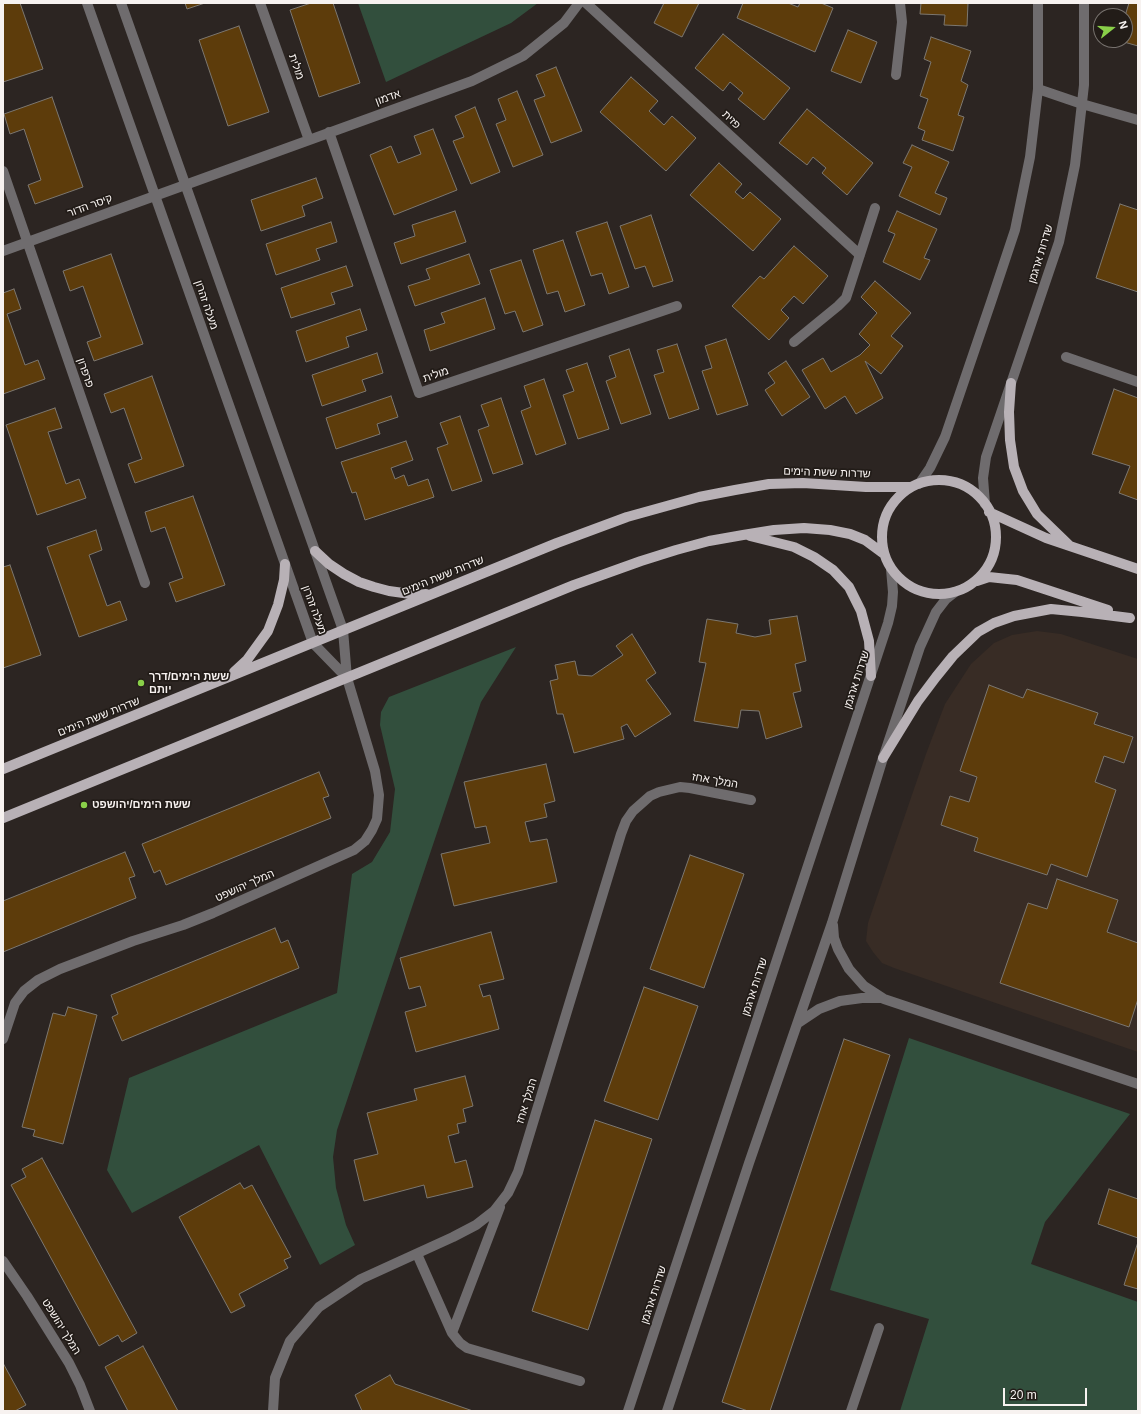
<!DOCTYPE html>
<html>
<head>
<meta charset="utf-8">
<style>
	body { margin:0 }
	#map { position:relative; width:1141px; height:1414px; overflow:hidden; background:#2c2522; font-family:Arial,sans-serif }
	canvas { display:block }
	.frame { position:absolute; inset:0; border:4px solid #f7f2f0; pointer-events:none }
	.north { position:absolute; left:1093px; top:8px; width:40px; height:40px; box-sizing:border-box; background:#221c18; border:1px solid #77726e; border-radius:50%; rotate:73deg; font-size:11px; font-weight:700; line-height:16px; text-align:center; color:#f7f2f0 }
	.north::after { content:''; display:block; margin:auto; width:14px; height:18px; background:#89cf49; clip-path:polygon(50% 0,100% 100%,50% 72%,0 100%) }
	.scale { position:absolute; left:1003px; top:1388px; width:84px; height:18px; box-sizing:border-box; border:2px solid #f7f2f0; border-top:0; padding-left:5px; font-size:12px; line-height:14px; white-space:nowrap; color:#f7f2f0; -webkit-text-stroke:3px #221c18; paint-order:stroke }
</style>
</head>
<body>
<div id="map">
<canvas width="1141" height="1414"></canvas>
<div class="frame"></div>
<div class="north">N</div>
<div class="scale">20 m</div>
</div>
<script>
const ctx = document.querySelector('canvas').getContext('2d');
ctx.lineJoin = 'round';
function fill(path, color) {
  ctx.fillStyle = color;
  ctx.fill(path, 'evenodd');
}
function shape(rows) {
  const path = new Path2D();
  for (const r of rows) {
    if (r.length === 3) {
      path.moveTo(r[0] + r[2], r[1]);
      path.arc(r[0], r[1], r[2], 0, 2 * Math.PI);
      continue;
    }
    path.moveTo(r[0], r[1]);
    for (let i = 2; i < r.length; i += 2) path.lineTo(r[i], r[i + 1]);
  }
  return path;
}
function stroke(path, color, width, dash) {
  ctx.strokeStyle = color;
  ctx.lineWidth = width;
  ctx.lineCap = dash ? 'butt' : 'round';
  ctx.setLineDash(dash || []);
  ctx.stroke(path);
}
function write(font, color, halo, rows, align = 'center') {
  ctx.font = font + ' Arial,Heebo,sans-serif';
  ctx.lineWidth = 3.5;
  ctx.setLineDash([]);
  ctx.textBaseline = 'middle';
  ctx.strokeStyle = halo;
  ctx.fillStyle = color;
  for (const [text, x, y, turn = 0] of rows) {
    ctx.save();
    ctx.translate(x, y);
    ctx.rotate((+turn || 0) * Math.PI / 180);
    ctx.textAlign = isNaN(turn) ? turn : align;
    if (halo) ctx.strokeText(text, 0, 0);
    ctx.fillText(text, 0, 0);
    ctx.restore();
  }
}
fill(shape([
	[1037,631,1061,634,1138,659,1138,1052,894,968,882,963,873,952,866,941,868,923,926,754,945,704,971,664,994,643,1012,635]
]), '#382c25');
fill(shape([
	[358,3,538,3,511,23,386,82],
	[516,647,481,702,337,1130,333,1157,336,1188,346,1225,355,1245,320,1265,259,1145,132,1213,107,1170,129,1078,337,993,352,874,372,862,390,832,395,789,380,725,381,712,389,697],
	[909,1038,1130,1114,1045,1222,1031,1264,1138,1302,1138,1411,900,1411,929,1319,830,1290]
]), '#324f3d');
const building = shape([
	[3,3,20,3,43,69,3,82,3,3],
	[185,3,205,3,187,9,185,3],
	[311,3,333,3,360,83,319,97,290,10,311,3],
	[664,3,699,3,682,37,654,23,664,3],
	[743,3,788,3,798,7,800,3,821,3,833,8,815,52,737,18,743,3],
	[921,3,968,3,967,26,944,25,945,15,920,14,921,3],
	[1129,3,1138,3,1138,46,1117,40,1125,40,1125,16,1129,3],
	[239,26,269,112,228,126,199,40,239,26],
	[848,30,877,42,861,83,831,71,848,30],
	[723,34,790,88,764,120,738,99,743,93,730,82,723,91,695,68,723,34],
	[931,37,971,51,961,81,968,85,958,115,964,117,953,151,922,140,925,131,918,128,928,99,920,96,931,62,924,59,931,37],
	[556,67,582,131,551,143,534,100,545,96,536,75,556,67],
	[631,77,658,101,649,111,664,125,672,116,696,138,666,171,600,112,631,77],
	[517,91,543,155,513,167,496,124,506,120,498,99,517,91],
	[52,97,83,187,35,204,28,185,41,180,24,129,10,134,4,114,52,97],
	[475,107,500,172,471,184,453,141,464,137,455,116,475,107],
	[807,109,873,163,847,195,822,173,826,168,813,157,807,165,779,143,807,109],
	[433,129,457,190,394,215,370,155,391,146,398,163,421,154,414,136,433,129],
	[912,145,949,162,935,193,947,198,940,215,899,196,912,167,903,163,912,145],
	[719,163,742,184,735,192,743,199,750,192,781,219,753,251,690,195,719,163],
	[316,178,323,198,302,206,305,216,261,231,251,200,316,178],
	[1120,204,1138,210,1138,292,1096,278,1120,204],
	[455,211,466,242,401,264,394,243,415,236,412,225,455,211],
	[897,211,937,229,924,258,930,260,920,280,883,262,895,234,888,231,897,211],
	[651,215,673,281,653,287,645,266,635,269,620,226,651,215],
	[331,222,337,242,316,249,320,260,276,275,266,244,331,222],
	[607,222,629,287,609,294,602,273,591,276,576,232,607,222],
	[563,240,585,305,565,312,558,291,547,294,533,250,563,240],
	[794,246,828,276,803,304,794,296,781,310,789,318,769,340,732,306,760,276,764,279,794,246],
	[111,254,143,344,94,361,87,342,101,337,83,286,70,291,63,271,111,254],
	[469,254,480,284,415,306,408,286,430,279,426,269,469,254],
	[521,260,543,325,523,332,515,311,505,314,490,270,521,260],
	[346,266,353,286,331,293,335,304,291,318,281,288,346,266],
	[875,281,911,313,891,336,903,346,881,374,865,361,883,398,856,414,845,396,825,409,802,370,823,358,831,372,860,355,870,345,859,334,877,313,861,297,875,281],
	[14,289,21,309,7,314,25,365,38,360,45,379,3,394,3,293,14,289],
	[485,298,495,329,430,351,424,330,445,323,441,313,485,298],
	[360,309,367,330,346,337,349,347,306,362,296,331,360,309],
	[726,339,748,405,717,415,702,371,712,368,705,346,726,339],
	[677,344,699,409,669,419,654,375,664,372,657,350,677,344],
	[629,349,651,414,621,424,606,381,616,377,609,356,629,349],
	[377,353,383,373,362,380,366,391,322,406,312,375,377,353],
	[786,361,810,397,782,416,765,390,775,383,768,373,786,361],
	[587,363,609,429,578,439,563,395,574,391,566,370,587,363],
	[152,376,184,466,135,483,128,464,142,459,124,408,111,413,104,394,152,376],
	[544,379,566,444,536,455,521,411,531,407,524,386,544,379],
	[1114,389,1138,398,1138,500,1119,493,1130,466,1092,454,1114,389],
	[391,396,398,417,377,424,380,434,336,449,326,418,391,396],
	[501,398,523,464,493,474,478,430,489,426,481,405,501,398],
	[55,408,62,428,48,432,66,484,79,479,86,498,37,515,6,425,55,408],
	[460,416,482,481,452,491,437,448,448,444,440,423,460,416],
	[406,441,413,460,391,468,395,479,404,475,408,486,428,479,434,497,365,520,356,492,352,493,341,462,406,441],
	[193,496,225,585,176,602,169,583,183,578,165,527,151,532,145,512,193,496],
	[96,530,102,550,89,555,107,606,120,601,127,620,79,637,47,547,96,530],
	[10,565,41,655,3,668,3,567,10,565],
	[797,616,806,661,795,664,801,691,793,693,802,727,766,739,759,711,741,710,738,728,694,721,706,663,699,662,707,619,738,624,736,633,755,637,771,634,769,620,797,616],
	[632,634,656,673,646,680,671,714,635,737,627,724,621,727,624,739,574,753,563,714,557,714,550,681,558,679,555,665,575,661,578,675,592,676,623,655,616,646,632,634],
	[989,685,1023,698,1027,689,1098,713,1094,724,1133,737,1124,763,1104,756,1095,782,1116,790,1087,877,1051,864,1047,875,974,851,978,838,941,825,950,796,969,802,977,777,960,771,989,685],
	[546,764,555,801,544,804,547,817,525,822,530,842,547,839,557,882,454,906,441,854,490,843,486,826,475,828,464,782,546,764],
	[319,772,329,796,323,798,331,818,166,885,160,870,154,873,142,844,319,772],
	[125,852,135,876,129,878,136,898,3,952,3,901,125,852],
	[690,855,744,874,704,988,650,969,690,855],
	[1057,879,1118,900,1107,932,1138,943,1138,999,1129,1027,1000,983,1028,903,1047,909,1057,879],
	[275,928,281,943,288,940,299,968,122,1041,112,1017,118,1014,111,995,275,928],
	[491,932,504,979,479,985,483,997,490,995,499,1029,416,1052,405,1012,426,1006,420,986,409,989,400,958,491,932],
	[644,987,698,1006,658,1120,604,1101,644,987],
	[68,1007,97,1015,63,1144,33,1136,35,1130,22,1127,53,1013,65,1016,68,1007],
	[844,1039,890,1055,770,1411,748,1411,722,1402,844,1039],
	[465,1076,473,1106,463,1109,466,1122,457,1124,459,1133,448,1136,455,1163,466,1160,473,1187,427,1198,424,1185,364,1201,354,1160,378,1154,367,1113,417,1100,414,1089,465,1076],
	[595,1120,652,1139,588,1330,532,1311,595,1120],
	[42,1158,137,1333,122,1342,118,1335,99,1346,11,1185,26,1177,22,1169,42,1158],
	[240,1183,244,1189,252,1185,291,1257,284,1260,288,1268,239,1294,245,1306,231,1313,179,1217,240,1183],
	[1109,1189,1138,1199,1138,1238,1098,1224,1109,1189],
	[1138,1242,1138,1289,1124,1285,1138,1242],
	[143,1346,178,1411,128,1411,105,1367,143,1346],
	[3,1363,26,1405,15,1411,3,1411,3,1363],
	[390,1375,395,1384,473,1411,362,1411,355,1395,390,1375]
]);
fill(building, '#5d3c0b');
stroke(building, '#7c7770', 1);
stroke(shape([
	[87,3,313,643,347,678],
	[260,3,309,140],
	[586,3,860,255],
	[896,75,902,22,900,3],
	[1038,89,1082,104,1138,120],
	[329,132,419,393,677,306],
	[3,171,145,583],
	[3,251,472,81,523,56,564,23,579,3],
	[794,342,838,306,846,298,875,208],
	[1066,357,1138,382],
	[919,484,930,468,945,437,991,302,1015,230,1030,157,1038,89,1038,3],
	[985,504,983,478,986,457,1059,242,1075,165,1084,85,1084,3],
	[833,925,834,938,838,949,849,969,864,986,884,999,1138,1084],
	[798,1023,819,1009,840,1001,862,998,882,998],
	[3,1039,15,1003,24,991,38,980,60,969,133,941,183,925,213,913,354,850,365,841,372,830,377,819,379,795,375,771,347,678,343,630,121,3],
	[417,1254,452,1333,460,1343,467,1348,580,1381],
	[3,1261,27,1296,69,1363,80,1385,90,1411],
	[452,1333,500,1207],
	[273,1411,275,1378,290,1341,319,1307,361,1279,453,1237,476,1225,494,1211,508,1193,518,1172,621,834,626,821,633,811,650,796,659,792,680,787,690,788,751,800],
	[628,1411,888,623,892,606,893,592,891,569],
	[667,1411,749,1163,832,923,883,758,920,647,936,612,946,599,955,592],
	[851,1411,879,1328]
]), '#6f6c6e', 10);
stroke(shape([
	[1011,383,1009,412,1010,440,1014,467,1023,491,1037,514,1070,546],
	[939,537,57],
	[989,512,1046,538,1138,569],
	[750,536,794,547,814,557,833,570,849,587,861,611,869,641,871,676],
	[315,551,329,564,344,574,359,582,374,587,389,591,418,595,426,594],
	[977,581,989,577,1017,580,1108,610],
	[234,672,247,660,268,631,278,605,284,580,285,564],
	[883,758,918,701,936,677,953,656,978,632,994,623,1014,616,1051,609,1082,612,1130,618],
	[3,769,557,543,627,517,699,497,735,490,769,484,803,483,866,487,911,487],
	[3,818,574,585,641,561,676,550,709,541,743,535,774,530,804,528,830,530,850,534,865,540,884,554]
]), '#b8b1b6', 10);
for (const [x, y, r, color] of [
	[141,683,4,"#89cf49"],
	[84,805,4,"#89cf49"]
]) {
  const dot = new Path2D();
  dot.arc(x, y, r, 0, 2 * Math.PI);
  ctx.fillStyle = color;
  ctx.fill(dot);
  stroke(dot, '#221c18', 1.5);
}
write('11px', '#f7f2f0', '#221c18', [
	["מולית",296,67,71],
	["אדמון",388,98,-20],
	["פזית",731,120,43],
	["קיסר הדור",90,206,-20],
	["שדרות ארגמן",1041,254,-73],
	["מעלה זהרון",206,305,71],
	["פרפרון",85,373,71],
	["מולית",436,375,-19],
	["שדרות ששת הימים",827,473,2],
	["שדרות ששת הימים",443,576,-22],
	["מעלה זהרון",314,610,70],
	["שדרות ארגמן",857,680,-72],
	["שדרות ששת הימים",99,717,-22],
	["המלך אחז",715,781,10],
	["המלך יהושפט",245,886,-24],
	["שדרות ארגמן",755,987,-72],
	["המלך אחז",527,1101,-73],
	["שדרות ארגמן",654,1295,-72],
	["המלך יהושפט",61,1327,58]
]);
write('bold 11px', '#f7f2f0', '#221c18', [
	["ששת הימים/דרך",149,677],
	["יותם",149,690],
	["ששת הימים/יהושפט",92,805]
], 'left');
</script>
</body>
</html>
